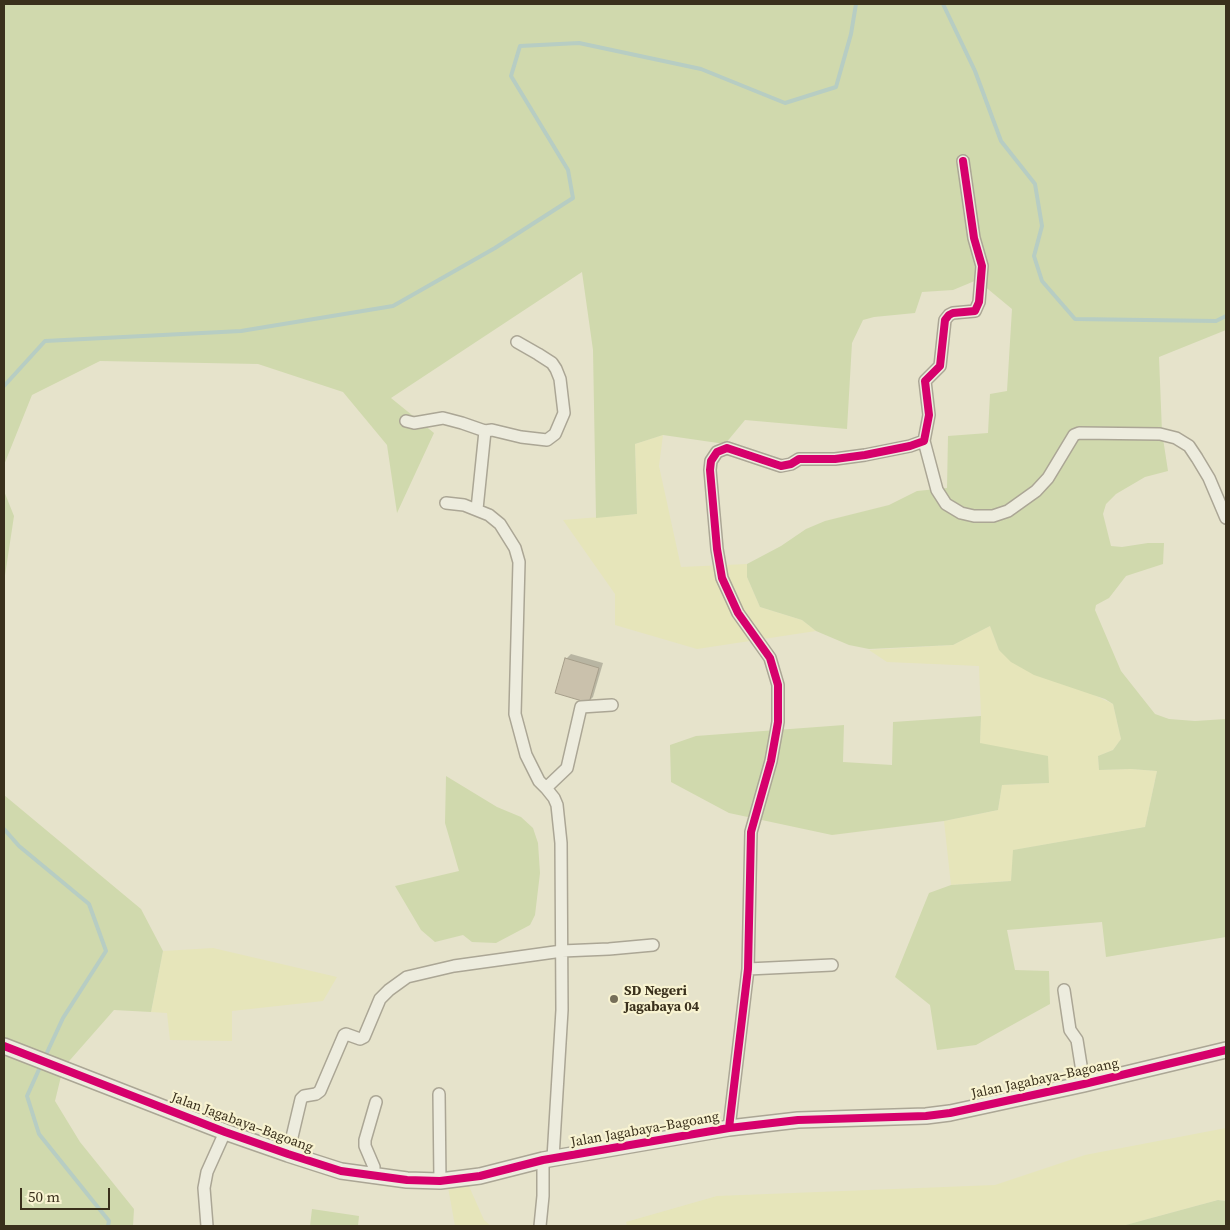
<!DOCTYPE html>
<html>
<head>
<meta charset="utf-8">
<style>
	body { margin:0 }
	#map { position:relative; width:1230px; height:1230px; overflow:hidden; background:#e6e3cb; font-family:"Source Serif 4",serif }
	canvas { display:block }
	.frame { position:absolute; inset:0; border:5px solid #3a301c; pointer-events:none }
	.scale { position:absolute; left:20px; top:1188px; width:90px; height:22px; box-sizing:border-box; border:2px solid #3a301c; border-top:0; padding-left:6px; font-size:15px; line-height:18px; white-space:nowrap; color:#3a301c; -webkit-text-stroke:4px #f8f3d1; paint-order:stroke }
</style>
</head>
<body>
<div id="map">
<canvas width="1230" height="1230"></canvas>
<div class="frame"></div>
<div class="scale">50 m</div>
</div>
<script>
const ctx = document.querySelector('canvas').getContext('2d');
ctx.lineJoin = 'round';
function fill(path, color) {
  ctx.fillStyle = color;
  ctx.fill(path, 'evenodd');
}
function shape(rows) {
  const path = new Path2D();
  for (const r of rows) {
    path.moveTo(r[0], r[1]);
    for (let i = 2; i < r.length; i += 2) path.lineTo(r[i], r[i + 1]);
  }
  return path;
}
function stroke(path, color, width, dash) {
  ctx.strokeStyle = color;
  ctx.lineWidth = width;
  ctx.lineCap = dash ? 'butt' : 'round';
  ctx.setLineDash(dash || []);
  ctx.stroke(path);
}
function write(font, color, halo, rows, align = 'center') {
  ctx.font = font + ' "Source Serif 4",serif';
  ctx.lineWidth = 4.5;
  ctx.setLineDash([]);
  ctx.textBaseline = 'middle';
  ctx.strokeStyle = halo;
  ctx.fillStyle = color;
  for (const [text, x, y, turn = 0] of rows) {
    ctx.save();
    ctx.translate(x, y);
    ctx.rotate((+turn || 0) * Math.PI / 180);
    ctx.textAlign = isNaN(turn) ? turn : align;
    if (halo) ctx.strokeText(text, 0, 0);
    ctx.fillText(text, 0, 0);
    ctx.restore();
  }
}
fill(shape([
	[663,435,659,466,681,567,747,564,747,577,760,607,802,620,816,631,697,649,615,625,615,594,563,520,637,514,635,444],
	[990,626,999,650,1113,704,1121,739,1113,750,1098,756,1099,770,1131,769,1157,771,1145,827,1014,850,1011,881,951,885,944,821,998,810,1002,785,1049,783,980,743,981,716,979,666,887,662,869,650,953,645],
	[213,948,337,977,323,1001,232,1011,232,1041,170,1040,167,1013,151,1012,163,951],
	[1226,1128,1226,1201,1218,1200,1122,1226,627,1226,626,1222,717,1196,995,1185,1085,1155],
	[468,1184,484,1220,491,1226,455,1226,448,1187]
]), '#e6e5ba');
fill(shape([
	[4,4,1226,4,1226,330,1159,357,1162,432,1168,471,1145,477,1116,494,1106,504,1103,514,1111,546,1122,547,1148,543,1164,543,1163,564,1126,576,1109,598,1096,605,1095,610,1121,671,1155,714,1169,719,1195,721,1226,719,1226,937,1106,957,1102,922,1007,930,1015,970,1049,971,1050,1004,976,1045,937,1050,930,1005,895,977,929,893,951,885,1011,881,1013,850,1145,827,1157,771,1131,769,1099,770,1098,756,1113,750,1121,739,1113,704,1105,699,1034,675,1011,662,999,650,990,626,953,645,869,649,849,645,816,631,802,620,760,607,747,577,747,564,781,546,806,529,825,521,889,505,917,491,947,488,948,436,988,433,990,394,1007,391,1012,309,977,280,953,290,922,292,915,313,874,317,863,320,852,343,847,429,745,420,725,444,663,435,635,444,637,514,596,518,593,350,582,272,391,398,434,433,397,513,387,445,343,392,258,364,100,361,32,395,4,465],
	[4,491,14,516,4,582],
	[981,716,980,743,1048,756,1049,783,1002,785,998,810,944,821,832,835,729,813,671,782,670,745,696,736,844,725,843,762,892,765,893,722],
	[446,776,497,807,521,817,533,828,538,843,540,873,535,915,530,925,496,943,472,942,463,935,435,942,421,930,395,886,459,871,445,823],
	[4,795,141,909,163,951,151,1012,114,1010,63,1068,55,1101,80,1142,134,1209,133,1226,4,1226],
	[1218,1200,1226,1201,1226,1226,1122,1226],
	[312,1209,359,1216,358,1226,310,1226]
]), '#d0d9ad');
fill(shape([
	[571,654,603,663,593,697,589,701,566,659]
]), '#0003');
stroke(shape([
	[943,4,975,71,1001,141,1035,184,1042,226,1034,256,1042,281,1075,319,1216,321,1226,316],
	[4,386,45,341,241,331,393,306,495,248,573,198,568,170,511,76,520,46,579,43,701,69,785,103,836,87,851,34,856,4],
	[4,829,19,846,89,904,106,951,63,1018,44,1059],
	[41,1065,27,1096,39,1134,109,1221,108,1226]
]), '#b7cdc3', 4);
const building = shape([
	[565,658,599,668,589,703,555,693,565,658]
]);
fill(building, '#cac1ac');
stroke(building, '#a69e8a', 1);
const minor = shape([
	[406,421,414,423,443,418,462,423,485,431],
	[924,441,937,490,946,504,961,513,974,516,993,516,1008,511,1036,491,1048,478,1074,435,1079,433,1160,434,1176,438,1189,446,1197,458,1209,478,1226,518],
	[446,503,464,505,489,515,500,524,515,548,519,562,515,714,526,755,539,781,546,788],
	[477,509,485,431,492,430,521,437,547,440,555,434,564,413,560,379,556,369,552,363,538,354,517,342],
	[748,969,832,965],
	[1064,990,1070,1030,1077,1040,1084,1084],
	[439,1094,440,1181],
	[729,1128,748,969,751,832,771,761,778,722,778,685,770,658,738,613,722,578,717,549,710,470,711,461,717,452,727,448,781,466,791,464,799,459,835,459,865,455,910,446,924,441,929,415,925,381,940,366,945,320,949,315,953,313,975,311,979,302,982,266,974,238,963,161],
	[288,1154,301,1099,304,1096,316,1094,320,1091,344,1035,346,1034,360,1039,364,1037,380,999,389,990,407,977,454,966,562,951,609,949,653,945],
	[553,1158,562,1010,561,843,557,805,554,798,546,788,567,768,581,707,612,705],
	[373,1177,374,1167,365,1146,365,1140,376,1102],
	[207,1226,204,1188,207,1172,225,1132],
	[540,1226,543,1196,543,1160]
]);
const tertiary = shape([
	[4,1046,225,1132,288,1154,341,1171,407,1180,440,1181,480,1176,543,1160,729,1128,798,1120,926,1116,950,1113,1084,1084,1226,1050]
]);
stroke(minor, '#aba695', 14);
stroke(tertiary, '#aba695', 18);
stroke(minor, '#edecde', 11);
stroke(tertiary, '#edecde', 15);
stroke(shape([
	[4,1046,225,1132,288,1154,341,1171,407,1180,440,1181,480,1176,543,1160,729,1128,798,1120,926,1116,950,1113,1084,1084,1226,1050],
	[729,1128,748,969,751,832,771,761,778,722,778,685,770,658,738,613,722,578,717,549,710,470,711,461,717,452,727,448,781,466,791,464,799,459,835,459,865,455,910,446,924,441,929,415,925,381,940,366,945,320,949,315,953,313,975,311,979,302,982,266,974,238,963,161]
]), '#d6006c', 8);
for (const [x, y, r, color] of [
	[614,999,5,"#766f59"]
]) {
  const dot = new Path2D();
  dot.arc(x, y, r, 0, 2 * Math.PI);
  ctx.fillStyle = color;
  ctx.fill(dot);
  stroke(dot, '#f8f3d1', 2);
}
write('bold 14px', '#3a301c', '#f8f3d1', [
	["SD Negeri",624,991],
	["Jagabaya 04",624,1007]
], 'left');
write('14px', '#3a301c', '#f8f3d1', [
	["Jalan Jagabaya–Bagoang",1045,1079,-12],
	["Jalan Jagabaya–Bagoang",242,1123,20],
	["Jalan Jagabaya–Bagoang",645,1130,-10]
]);
</script>
</body>
</html>
